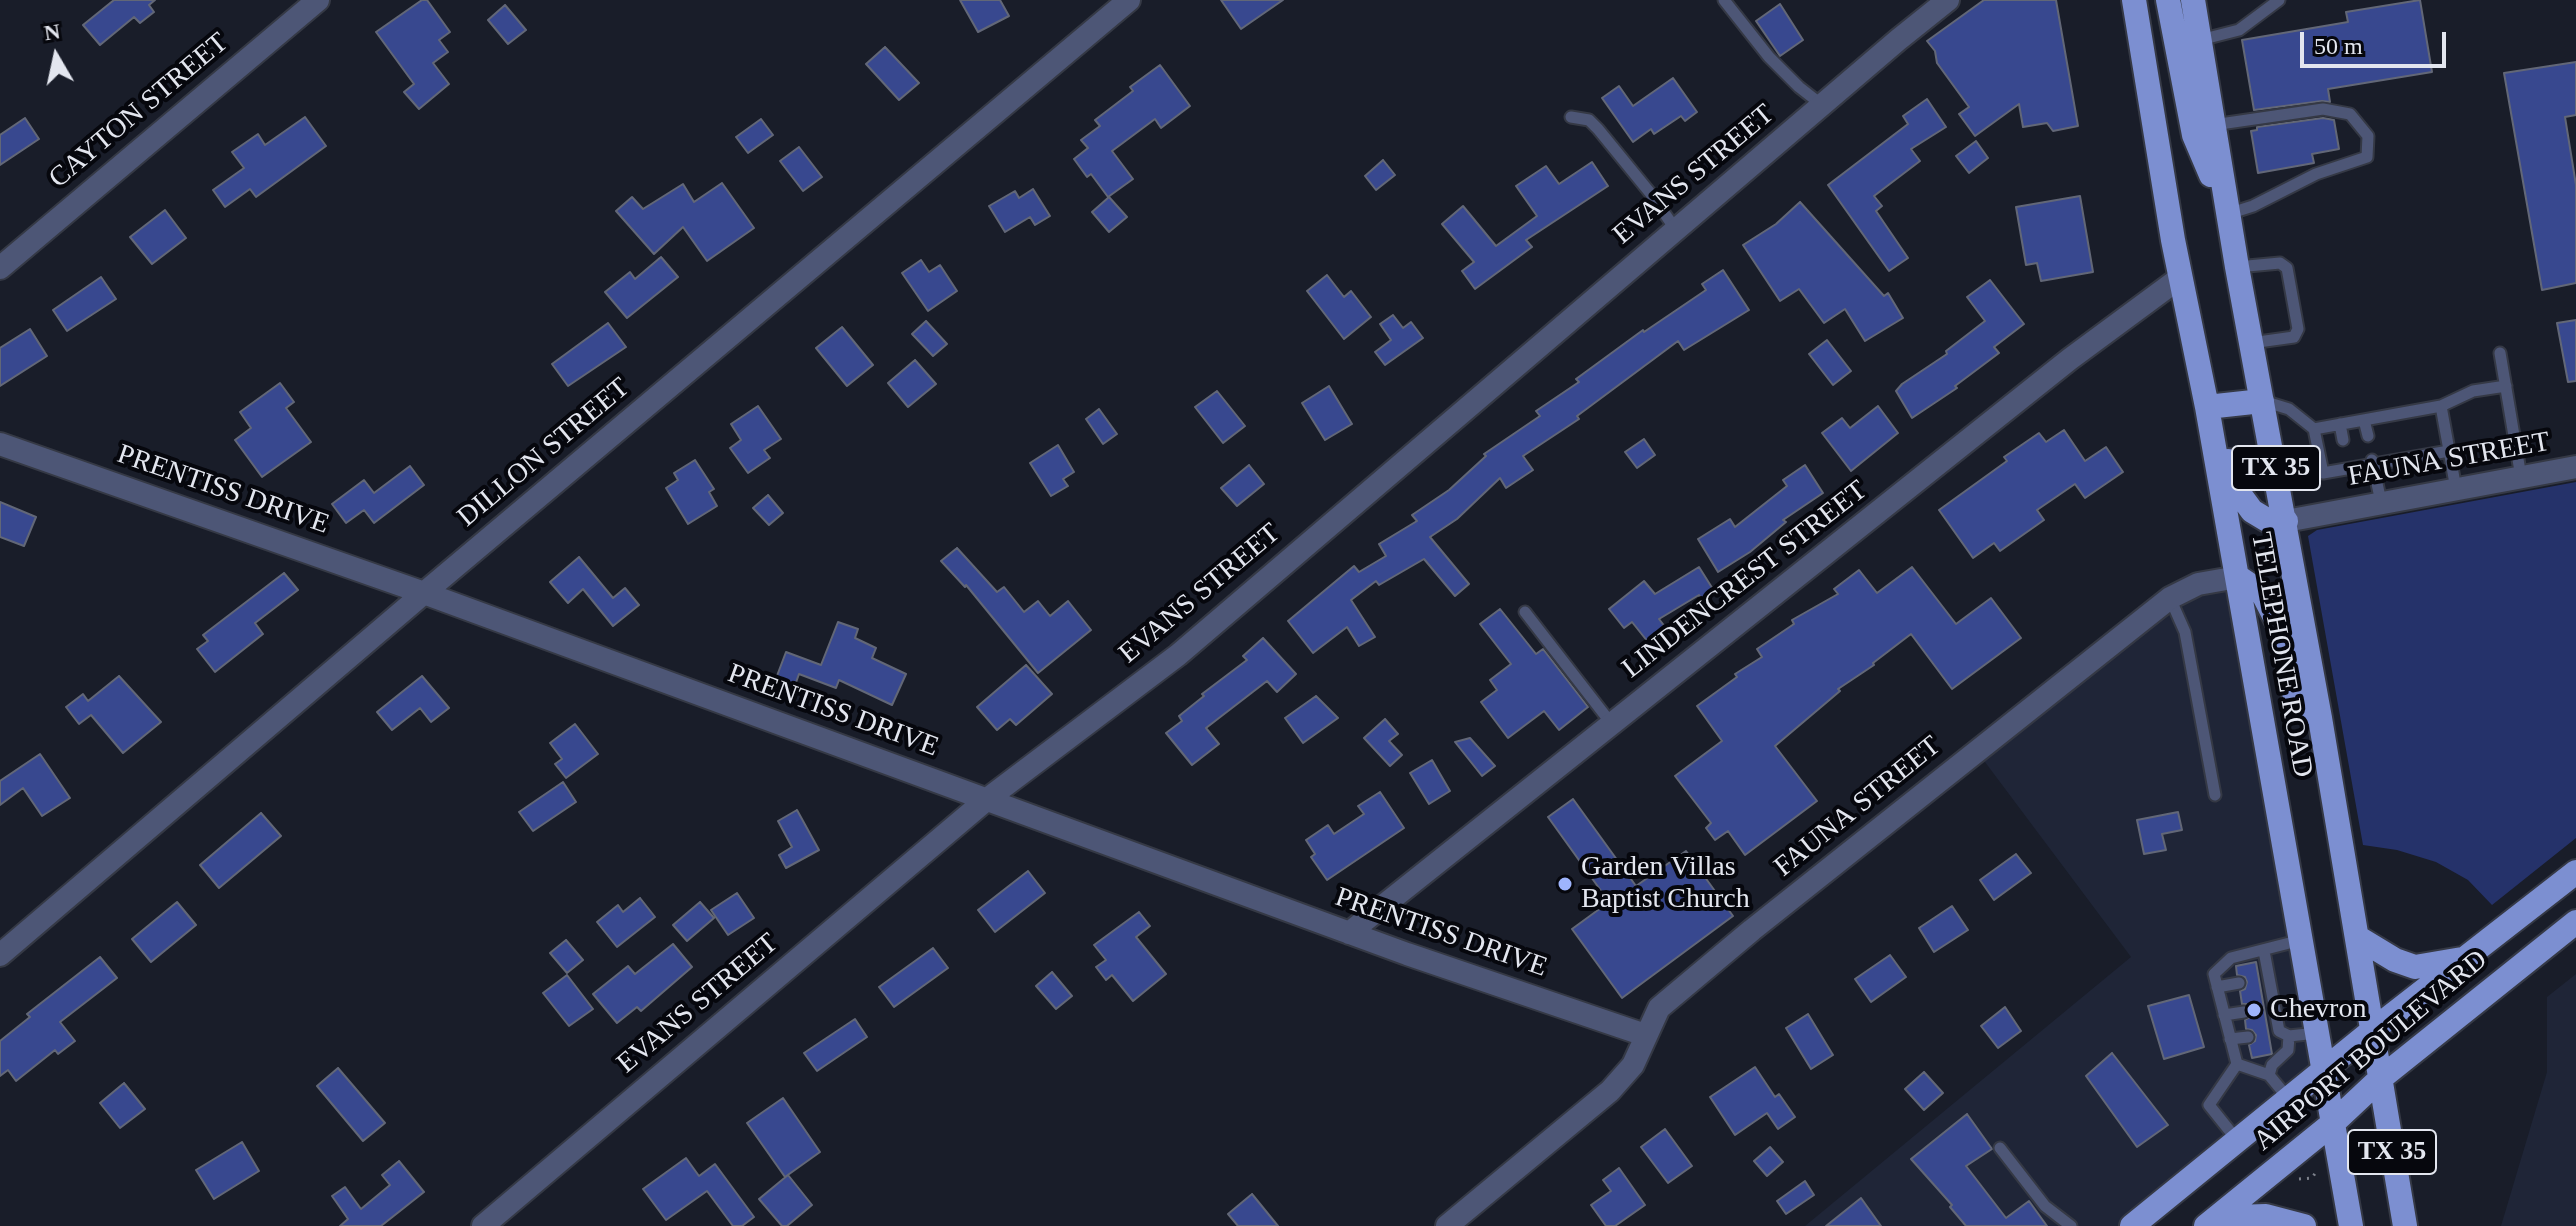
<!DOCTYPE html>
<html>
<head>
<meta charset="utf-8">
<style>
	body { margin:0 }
	#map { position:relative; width:2576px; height:1226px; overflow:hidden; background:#191d29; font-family:"Times New Roman",serif }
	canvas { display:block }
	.north { position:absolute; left:16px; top:16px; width:80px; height:80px; -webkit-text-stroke:6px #06070d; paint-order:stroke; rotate:351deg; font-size:22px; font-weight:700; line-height:32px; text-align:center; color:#e3e6ef }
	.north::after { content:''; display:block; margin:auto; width:28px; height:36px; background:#e3e6ef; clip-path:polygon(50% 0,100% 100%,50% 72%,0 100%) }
	.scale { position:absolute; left:2300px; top:32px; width:146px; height:36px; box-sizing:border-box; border:4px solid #e3e6ef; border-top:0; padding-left:10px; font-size:24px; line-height:28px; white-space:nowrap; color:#e3e6ef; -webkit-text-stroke:6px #06070d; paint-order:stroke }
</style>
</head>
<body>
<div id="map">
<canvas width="2576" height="1226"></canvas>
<div class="north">N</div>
<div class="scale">50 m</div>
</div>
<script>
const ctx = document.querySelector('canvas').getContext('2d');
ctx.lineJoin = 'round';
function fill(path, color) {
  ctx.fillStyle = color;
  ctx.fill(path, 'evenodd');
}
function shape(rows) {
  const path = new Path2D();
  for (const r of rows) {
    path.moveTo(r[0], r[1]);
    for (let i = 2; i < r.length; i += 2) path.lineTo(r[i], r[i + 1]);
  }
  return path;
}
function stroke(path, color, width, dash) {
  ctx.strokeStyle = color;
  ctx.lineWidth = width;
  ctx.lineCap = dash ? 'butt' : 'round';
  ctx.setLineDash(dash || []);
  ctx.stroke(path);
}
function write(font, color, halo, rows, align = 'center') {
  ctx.font = font + ' "Times New Roman",serif';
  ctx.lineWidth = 8;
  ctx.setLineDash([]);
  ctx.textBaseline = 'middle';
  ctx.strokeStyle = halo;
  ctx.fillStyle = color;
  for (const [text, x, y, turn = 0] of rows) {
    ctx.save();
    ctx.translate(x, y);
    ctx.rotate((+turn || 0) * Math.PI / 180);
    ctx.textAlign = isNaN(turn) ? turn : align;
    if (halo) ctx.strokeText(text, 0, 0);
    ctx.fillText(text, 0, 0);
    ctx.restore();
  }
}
fill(shape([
	[2238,577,2324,1069,2130,1226,1805,1226,2131,957,1976,750,2170,598],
	[2576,974,2576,1226,2501,1226,2547,1072,2547,997]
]), '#1f2537');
fill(shape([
	[2576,482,2576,838,2492,905,2468,880,2436,862,2397,850,2363,845,2308,536,2317,530]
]), '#25326a');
const building = shape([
	[114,0,155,0,149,5,154,12,140,23,134,17,100,45,83,25,114,0],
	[422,0,427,0,450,32,439,40,448,52,433,63,449,84,419,109,404,92,414,84,376,32,422,0],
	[960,0,1000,0,1009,16,978,32,960,0],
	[1221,0,1283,0,1241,29,1221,0],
	[1984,0,2056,0,2078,126,2053,131,2047,123,2023,127,2019,104,1975,136,1959,114,1969,107,1937,63,1935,51,1927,41,1984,0],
	[2420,0,2432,72,2328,89,2330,102,2322,101,2254,110,2242,40,2348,22,2346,12,2420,0],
	[1780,4,1803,40,1780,56,1756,21,1780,4],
	[505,5,526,30,508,44,488,20,505,5],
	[885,47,919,83,899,100,866,64,885,47],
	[2576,62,2576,115,2565,117,2576,185,2576,283,2542,290,2504,73,2576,62],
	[1160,65,1190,106,1161,128,1155,119,1112,151,1133,179,1108,197,1091,174,1087,177,1074,159,1088,148,1081,140,1100,126,1095,120,1133,91,1130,87,1160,65],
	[1673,78,1697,112,1685,121,1681,116,1654,134,1651,129,1633,142,1602,98,1619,86,1633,106,1673,78],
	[1927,99,1946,127,1911,149,1920,161,1874,196,1882,206,1876,211,1908,258,1889,271,1828,185,1908,124,1903,116,1927,99],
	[305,117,326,146,256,197,250,189,225,207,213,190,244,168,232,152,258,134,265,145,305,117],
	[25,118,39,139,0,165,0,135,25,118],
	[2323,118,2334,120,2339,149,2312,154,2314,163,2258,173,2251,131,2257,130,2257,127,2323,118],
	[761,119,773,135,748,153,736,137,761,119],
	[1976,141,1988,158,1969,173,1956,156,1976,141],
	[799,147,822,177,803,191,780,161,799,147],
	[1383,160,1395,175,1376,190,1365,176,1383,160],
	[1592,162,1608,186,1526,240,1532,247,1475,289,1462,271,1474,262,1442,224,1463,206,1496,246,1537,216,1516,186,1546,166,1559,184,1592,162],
	[722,183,754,228,707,261,683,227,654,254,616,211,632,197,643,209,683,184,694,202,722,183],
	[1033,189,1050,216,1035,225,1030,217,1005,232,989,206,1015,191,1019,198,1033,189],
	[2080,196,2093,272,2041,281,2037,263,2026,265,2016,207,2080,196],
	[1109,197,1127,217,1109,232,1092,212,1109,197],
	[1800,202,1884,296,1888,293,1903,318,1865,341,1845,309,1824,323,1799,289,1780,301,1743,245,1776,224,1800,202],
	[165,210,186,238,152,264,130,237,165,210],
	[661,257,678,277,627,318,605,292,630,272,635,279,661,257],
	[921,260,929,272,940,265,957,291,928,311,902,273,921,260],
	[1723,270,1749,310,1684,350,1678,341,1577,416,1579,419,1523,456,1533,470,1506,488,1500,478,1457,519,1430,537,1469,584,1455,596,1424,559,1379,585,1376,581,1351,600,1375,637,1359,646,1347,627,1313,653,1288,621,1354,566,1359,572,1386,556,1379,544,1417,521,1412,515,1449,490,1486,456,1484,454,1540,416,1536,411,1579,382,1576,379,1643,330,1644,332,1706,290,1702,284,1723,270],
	[1327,275,1344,297,1351,291,1371,317,1344,339,1307,291,1327,275],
	[101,277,116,299,67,331,53,310,101,277],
	[1990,280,2024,324,1994,347,1999,353,1955,386,1957,388,1912,418,1896,391,1902,384,1947,354,1946,351,1985,321,1967,297,1990,280],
	[1393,315,1403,328,1411,322,1423,338,1385,365,1375,352,1391,340,1380,324,1393,315],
	[2576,320,2576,381,2568,382,2557,323,2576,320],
	[926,321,947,344,933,356,912,334,926,321],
	[608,323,626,347,568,386,552,364,608,323],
	[842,327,873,365,847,386,816,348,842,327],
	[30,329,47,356,0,386,0,348,30,329],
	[1827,340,1851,371,1833,385,1809,354,1827,340],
	[915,360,936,384,908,407,888,383,915,360],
	[280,383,294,402,286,408,311,442,262,477,235,440,251,428,240,412,280,383],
	[1329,386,1352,424,1325,440,1302,403,1329,386],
	[1217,391,1245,426,1223,443,1195,407,1217,391],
	[758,406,781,439,764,450,770,458,748,473,730,448,741,440,731,424,758,406],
	[1878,406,1898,433,1851,471,1822,433,1842,418,1850,428,1878,406],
	[1099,409,1117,434,1103,444,1086,419,1099,409],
	[2064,430,2085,461,2106,447,2123,472,2085,498,2075,484,2037,510,2044,520,2000,551,1994,543,1973,558,1939,510,2007,461,2004,457,2039,433,2046,442,2064,430],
	[1644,439,1655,455,1637,468,1625,452,1644,439],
	[1058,445,1074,472,1063,479,1068,486,1051,496,1030,463,1058,445],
	[695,460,714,489,709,492,717,506,688,524,666,488,678,480,674,473,695,460],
	[1249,465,1264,484,1237,506,1221,488,1249,465],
	[1805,465,1823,493,1783,520,1786,522,1750,552,1718,572,1698,539,1730,519,1735,527,1787,486,1783,480,1805,465],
	[410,466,424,485,374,523,364,510,346,523,332,504,364,480,374,493,410,466],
	[768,495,783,513,769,525,753,508,768,495],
	[0,502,36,517,24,546,0,537,0,502],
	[957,548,997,592,1004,587,1024,612,1038,601,1050,616,1068,601,1091,630,1038,673,966,585,965,587,941,561,957,548],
	[579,557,613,598,625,588,639,605,613,626,583,589,568,603,550,582,579,557],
	[1699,567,1716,594,1703,601,1699,595,1659,619,1666,628,1648,642,1632,622,1624,628,1609,609,1644,581,1655,594,1699,567],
	[1912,567,1956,624,1991,598,2021,638,1952,689,1911,634,1873,663,1874,665,1838,689,1840,691,1775,746,1817,801,1745,855,1728,831,1715,840,1706,828,1711,823,1675,776,1722,741,1697,706,1737,677,1735,674,1762,657,1757,649,1794,624,1792,620,1838,594,1834,589,1859,570,1877,593,1912,567],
	[284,573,298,590,255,623,263,634,215,672,197,649,208,641,203,635,284,573],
	[1500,609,1536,654,1543,649,1588,707,1559,730,1544,711,1508,738,1481,702,1497,690,1490,680,1511,664,1480,624,1500,609],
	[838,622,858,629,855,638,876,648,872,658,906,674,892,705,839,680,836,688,799,674,794,688,775,681,786,652,821,665,838,622],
	[1263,638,1296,674,1277,692,1267,681,1206,728,1219,744,1192,765,1166,733,1182,721,1179,716,1204,696,1202,694,1247,660,1243,656,1263,638],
	[1026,665,1052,694,1016,725,1010,719,997,730,977,707,1026,665],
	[119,676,161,722,123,753,91,715,79,724,66,707,83,694,88,701,119,676],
	[422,676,449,708,431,722,420,708,392,730,377,712,422,676],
	[1316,696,1338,718,1303,743,1285,718,1316,696],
	[1385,719,1398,734,1389,741,1402,755,1390,766,1364,738,1385,719],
	[575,724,598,754,566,778,555,764,562,759,550,743,575,724],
	[1470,738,1495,766,1482,776,1455,742,1470,738],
	[40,754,70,798,42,816,23,788,0,805,0,781,40,754],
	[1432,760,1450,791,1429,804,1410,773,1432,760],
	[563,782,576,802,533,831,519,812,563,782],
	[1380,792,1404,828,1327,880,1311,857,1315,854,1306,840,1328,825,1334,834,1364,814,1358,806,1380,792],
	[1573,799,1636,886,1686,851,1733,916,1622,998,1572,929,1609,902,1548,817,1573,799],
	[797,810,819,850,786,868,779,855,792,847,778,821,797,810],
	[2178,812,2182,830,2162,834,2166,850,2144,854,2137,820,2178,812],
	[261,813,281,836,219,888,200,865,261,813],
	[2016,854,2031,873,1994,900,1980,880,2016,854],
	[1028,871,1045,893,995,932,978,910,1028,871],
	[737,893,754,918,728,935,711,910,737,893],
	[640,898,655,917,617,947,597,922,618,905,623,912,640,898],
	[177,902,196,925,151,962,132,939,177,902],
	[700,902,714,918,687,941,673,925,700,902],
	[1952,906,1968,930,1934,952,1919,928,1952,906],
	[1139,912,1150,926,1136,937,1166,974,1133,1001,1112,975,1106,980,1096,967,1106,960,1094,945,1139,912],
	[566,940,583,960,567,973,550,953,566,940],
	[673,944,692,967,641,1011,637,1007,617,1023,593,994,628,966,635,974,673,944],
	[933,948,948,968,894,1007,879,987,933,948],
	[1890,955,1906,977,1871,1002,1855,979,1890,955],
	[100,957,117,978,60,1022,75,1041,58,1054,55,1050,16,1081,8,1070,0,1076,0,1041,30,1017,27,1014,100,957],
	[2256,962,2272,1054,2252,1058,2249,1045,2255,1041,2256,1035,2252,1030,2246,1029,2245,1020,2252,1016,2252,1010,2248,1004,2242,1004,2240,991,2245,989,2247,982,2245,977,2237,975,2236,966,2256,962],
	[1052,972,1072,996,1056,1009,1036,986,1052,972],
	[567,975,593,1009,569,1026,543,993,567,975],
	[2189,995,2204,1047,2164,1059,2148,1006,2189,995],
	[2005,1007,2021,1031,1998,1048,1981,1026,2005,1007],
	[1808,1014,1833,1055,1811,1069,1786,1028,1808,1014],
	[855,1019,867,1037,817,1071,804,1053,855,1019],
	[2112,1053,2168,1125,2137,1147,2086,1076,2112,1053],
	[1755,1067,1775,1097,1779,1094,1795,1117,1778,1129,1767,1113,1735,1135,1710,1097,1755,1067],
	[338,1068,385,1123,363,1141,317,1086,338,1068],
	[1924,1072,1943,1093,1924,1110,1905,1089,1924,1072],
	[124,1083,145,1109,120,1128,100,1103,124,1083],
	[783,1098,820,1152,785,1177,747,1123,783,1098],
	[1967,1114,1992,1149,1966,1166,2006,1218,2029,1201,2047,1226,1966,1226,1950,1207,1952,1205,1911,1159,1967,1114],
	[1665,1129,1692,1166,1668,1183,1641,1147,1665,1129],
	[242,1142,259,1171,214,1199,196,1170,242,1142],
	[1770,1147,1783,1162,1767,1176,1754,1161,1770,1147],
	[686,1158,699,1176,715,1164,754,1217,742,1226,733,1226,707,1191,666,1220,643,1189,686,1158],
	[399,1161,424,1192,381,1226,340,1226,348,1219,332,1196,345,1187,361,1209,390,1185,382,1175,399,1161],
	[1619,1168,1645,1205,1615,1226,1606,1226,1591,1205,1611,1191,1603,1180,1619,1168],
	[788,1175,812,1205,787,1226,782,1226,759,1199,788,1175],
	[1805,1181,1814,1195,1786,1214,1777,1201,1805,1181],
	[1252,1194,1278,1226,1238,1226,1228,1214,1252,1194],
	[1861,1198,1881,1226,1826,1226,1861,1198]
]);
fill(building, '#38488f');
stroke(building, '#626777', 2);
const lane = shape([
	[1724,0,1769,57,1799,87,1822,105],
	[2200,40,2239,30,2279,0],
	[1571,117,1589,120,1598,129,1651,194,1676,230],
	[2213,125,2323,109,2350,114,2368,136,2367,157,2316,174,2253,206,2228,214],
	[2237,267,2280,263,2287,268,2298,329,2294,337,2251,343],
	[2500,353,2521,477],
	[2263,401,2289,409,2314,429,2441,406,2456,489],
	[2441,406,2473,391,2506,386],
	[2364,420,2368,436],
	[2340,424,2343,440],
	[2314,429,2323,473,2449,451],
	[2372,460,2381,502],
	[2170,598,2185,632,2215,795],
	[1525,612,1611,723],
	[2264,951,2279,1031,2289,1036,2317,1033],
	[2217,987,2239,983],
	[2224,1015,2244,1012],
	[2230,1039,2248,1037],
	[2237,1064,2209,1105,2237,1140],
	[2269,1075,2272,1065,2288,1050,2289,1036],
	[2288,1098,2269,1075,2237,1064,2214,974,2231,958,2301,940],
	[2000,1148,2045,1206,2071,1226]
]);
const street = shape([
	[0,268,318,0],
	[0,444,424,593,1407,954,1645,1035],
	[2286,521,2576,467],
	[1349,933,2070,359,2181,277],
	[0,955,424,593,1129,0],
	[483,1226,986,800,1178,655,1898,40,1948,0],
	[1447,1226,1610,1091,1633,1065,1659,1008,1752,930,2170,598,2198,584,2238,577]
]);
const primary = shape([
	[2134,0,2173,240,2207,407,2351,1226],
	[2168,0,2194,135,2211,175],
	[2193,0,2237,267,2320,718,2405,1226],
	[2207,407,2262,401],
	[2228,461,2241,496,2252,511,2267,520,2286,521],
	[2238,577,2263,594,2279,625,2295,697,2320,718],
	[2357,937,2395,960,2415,967,2462,959],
	[2132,1226,2373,1030,2576,872],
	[2206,1226,2333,1123,2381,1078,2576,922],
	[2217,1226,2236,1217,2266,1216,2304,1226]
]);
stroke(lane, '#353945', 15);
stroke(street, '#353945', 26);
stroke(primary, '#353945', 28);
stroke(shape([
	[2299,1179,2312,1178,2318,1169]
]), '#7d818b', 3, [2, 6]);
stroke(lane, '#4d5676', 11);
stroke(street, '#4d5676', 22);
stroke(primary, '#7c8fd1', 24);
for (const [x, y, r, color] of [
	[1565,884,8,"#9eb4fd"],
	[2254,1010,8,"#9eb4fd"]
]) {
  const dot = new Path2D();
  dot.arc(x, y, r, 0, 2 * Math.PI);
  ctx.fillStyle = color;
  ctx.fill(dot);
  stroke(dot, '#06070d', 3);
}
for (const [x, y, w] of [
	[2276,468,88],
	[2392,1152,88]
]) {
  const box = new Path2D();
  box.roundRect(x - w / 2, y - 22, w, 44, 6);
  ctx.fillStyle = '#06070d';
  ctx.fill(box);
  stroke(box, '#e3e6ef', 2);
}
write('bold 26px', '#e3e6ef', null, [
	["TX 35",2276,468],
	["TX 35",2392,1152]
]);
write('28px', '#e3e6ef', '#06070d', [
	["CAYTON STREET",139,111,-40],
	["EVANS STREET",1694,175,-40],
	["DILLON STREET",544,453,-40],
	["FAUNA STREET",2449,460,-10],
	["PRENTISS DRIVE",223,490,19],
	["LINDENCREST STREET",1745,580,-38],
	["EVANS STREET",1200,594,-40],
	["TELEPHONE ROAD",2281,655,80],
	["PRENTISS DRIVE",833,711,20],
	["FAUNA STREET",1858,807,-39],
	["PRENTISS DRIVE",1441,933,19],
	["EVANS STREET",698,1004,-40],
	["AIRPORT BOULEVARD",2371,1051,-40]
]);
write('28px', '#e3e6ef', '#06070d', [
	["Garden Villas",1581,868],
	["Baptist Church",1581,900],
	["Chevron",2270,1010]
], 'left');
</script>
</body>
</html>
